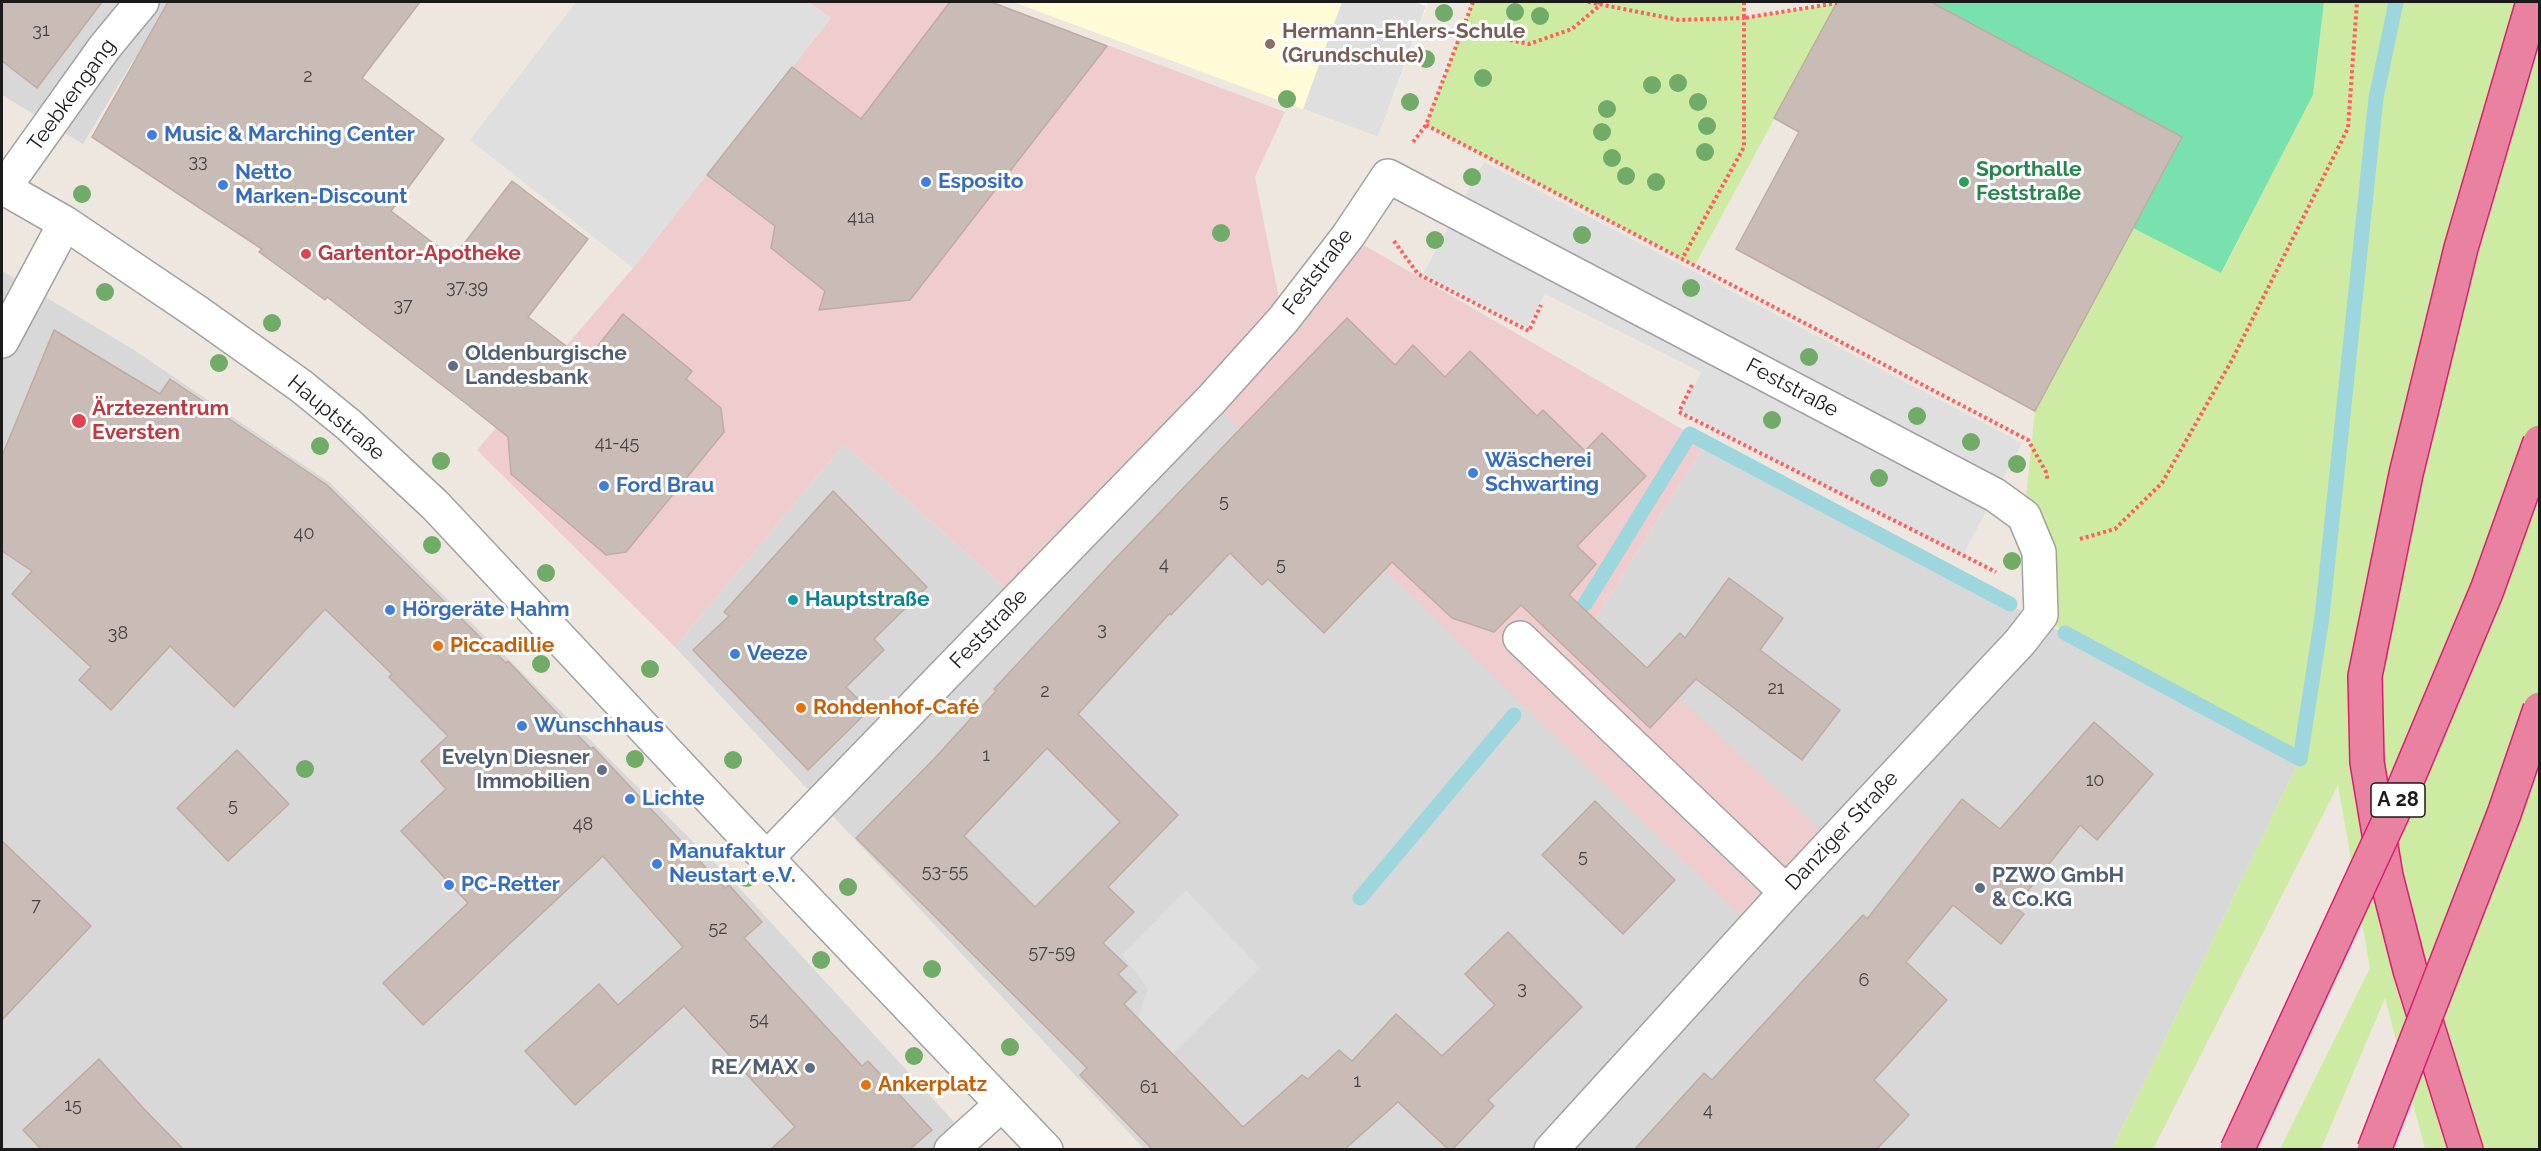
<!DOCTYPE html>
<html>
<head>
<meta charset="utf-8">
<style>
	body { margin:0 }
	#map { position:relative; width:2541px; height:1151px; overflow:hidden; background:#ede7df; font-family:Raleway,sans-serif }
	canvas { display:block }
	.frame { position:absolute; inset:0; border:3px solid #1b1b1b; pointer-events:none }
</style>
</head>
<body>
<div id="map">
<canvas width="2541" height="1151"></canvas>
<div class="frame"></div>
</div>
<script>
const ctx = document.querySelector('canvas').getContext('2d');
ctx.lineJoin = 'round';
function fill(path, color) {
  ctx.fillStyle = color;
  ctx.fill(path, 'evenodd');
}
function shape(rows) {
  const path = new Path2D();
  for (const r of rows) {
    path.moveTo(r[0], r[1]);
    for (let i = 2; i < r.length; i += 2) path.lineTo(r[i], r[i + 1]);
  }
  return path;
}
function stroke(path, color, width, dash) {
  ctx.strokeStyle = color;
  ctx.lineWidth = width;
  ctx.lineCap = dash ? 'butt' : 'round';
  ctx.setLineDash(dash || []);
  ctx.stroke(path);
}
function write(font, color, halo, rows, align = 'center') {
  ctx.font = font + ' Raleway,sans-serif';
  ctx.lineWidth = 6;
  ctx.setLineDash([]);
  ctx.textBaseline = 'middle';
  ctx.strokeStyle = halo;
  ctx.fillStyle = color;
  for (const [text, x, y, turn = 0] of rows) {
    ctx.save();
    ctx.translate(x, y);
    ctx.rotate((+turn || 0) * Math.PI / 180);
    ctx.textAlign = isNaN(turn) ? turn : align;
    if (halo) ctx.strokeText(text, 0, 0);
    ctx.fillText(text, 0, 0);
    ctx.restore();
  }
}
fill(shape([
	[2,2,178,2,131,64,83,144,2,95],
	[2,271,134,350,330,483,732,880,979,1149,2,1149],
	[1211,400,1595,619,1706,443,2300,759,2112,1149,1144,1149,675,647,844,444,1027,607]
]), '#d9d8d8');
fill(shape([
	[808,2,993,2,1285,112,1255,177,1283,319,1348,236,1706,443,1595,619,1832,841,1752,928,1211,400,1027,607,844,444,675,647,477,450,633,268,831,18]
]), '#efcdcf');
fill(shape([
	[1013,2,1428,2,1378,137]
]), '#fffbd6');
fill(shape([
	[1473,2,1744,2,1745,18,1837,3,1695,265,1426,125],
	[2324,2,2539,2,2539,1149,2425,1149,2385,998,2321,1149,2280,1149,2370,968,2338,785,2153,1149,2112,1149,2300,759,2065,633,2041,615,2024,516,2035,411,2133,228,2222,272,2313,95]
]), '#cdeba2');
fill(shape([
	[1932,2,2324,2,2313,95,2221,273,2133,228,2181,137]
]), '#79e1ad');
fill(shape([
	[576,2,808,2,831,18,633,268,470,140],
	[1342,2,1415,2,1426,6,1378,137,1303,109],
	[1484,162,2022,443,1963,555,1682,411,1701,372,1545,294,1527,327,1423,274],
	[1186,890,1260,968,1172,1054,1138,1019,1148,988,1122,955]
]), '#dfdfdf');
stroke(shape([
	[1585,604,1690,434,2010,604],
	[2065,633,2300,759,2322,617,2376,98,2396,2],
	[1360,898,1514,715]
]), '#9dd6dd', 15);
const building = shape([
	[2,2,102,2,37,88,2,61,2,2],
	[168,2,420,2,362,78,444,139,391,211,453,258,512,181,588,239,528,317,586,361,623,314,692,371,686,379,721,408,724,432,626,552,606,555,511,474,508,437,468,405,327,297,325,300,259,252,262,249,92,137,168,2],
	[950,2,991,2,1107,46,910,300,819,310,825,291,771,248,775,226,707,175,792,67,861,119,950,2],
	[1837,2,1931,2,2182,137,2035,411,1736,249,1799,132,1774,118,1837,2],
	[1347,318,1395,365,1413,345,1445,377,1470,351,1537,416,1543,410,1585,451,1602,433,1646,476,1577,546,1596,564,1569,595,1647,668,1680,633,1685,638,1729,578,1783,618,1760,650,1840,710,1802,760,1696,679,1650,728,1521,605,1494,632,1452,618,1392,562,1324,633,1268,579,1262,585,1230,553,1171,615,1170,613,1078,714,1178,815,1108,887,1134,912,1103,943,1127,966,1118,974,1136,992,1124,1004,1243,1127,1302,1075,1308,1079,1339,1050,1352,1061,1396,1014,1442,1056,1495,1005,1465,974,1508,932,1582,1007,1488,1100,1494,1106,1453,1149,1448,1149,1398,1102,1345,1149,1152,1149,1080,1075,1087,1068,856,838,934,759,996,691,994,689,1114,560,1347,318],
	[1047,748,1120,822,1035,907,964,836,1047,748],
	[54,330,160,394,170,379,327,485,506,663,508,661,591,749,593,747,725,888,729,885,762,922,744,938,862,1066,868,1061,932,1130,910,1149,771,1149,795,1127,684,1006,575,1105,525,1051,599,984,618,1005,683,947,603,856,423,1025,383,983,468,903,401,831,446,789,421,761,448,736,389,677,392,674,325,609,234,707,170,646,111,710,79,680,91,667,12,594,32,571,2,551,2,456,54,330],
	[833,491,927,587,874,639,884,650,846,687,869,710,808,770,693,650,729,616,724,612,833,491],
	[2094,722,2153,774,2097,840,2080,825,2015,907,2024,914,2001,944,1953,905,1906,962,1947,1000,1874,1080,1909,1115,1877,1149,1635,1149,1704,1073,1712,1080,1863,915,1867,919,1962,799,2000,829,2094,722],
	[237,750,289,804,228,861,177,808,237,750],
	[1595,801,1675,880,1623,934,1542,855,1595,801],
	[2,841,91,926,2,1020,2,841],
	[99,1059,145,1110,183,1149,41,1149,23,1130,99,1059]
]);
fill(building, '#c9bcb6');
stroke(building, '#bfaba1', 1.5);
const minor = shape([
	[2,187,65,223,197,312,301,386,349,425,435,505,735,825,1046,1150],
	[4,188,104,48,142,2],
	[2,341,65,223],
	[1520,638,1786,892],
	[767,858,1211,400,1283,320,1348,236,1388,176,1995,495,2024,516,2039,552,2041,615,2020,642,1786,892,1551,1150],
	[951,1150,1002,1104]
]);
const highway = shape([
	[2466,1150,2410,970,2386,876,2367,762,2365,676,2406,474,2461,248,2533,2]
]);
stroke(minor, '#a2a2a2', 36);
stroke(highway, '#db1c72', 36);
stroke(shape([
	[1588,2,1679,20,1744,18,1744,147,1682,259],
	[1744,2,1744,18,1837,3],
	[1463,30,1529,44,1572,29,1599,6,1599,2],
	[1426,125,2028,440,2046,472,2048,481],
	[1413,142,1426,125,1473,2],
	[1394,241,1418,274,1529,331,1541,305],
	[1692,385,1679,412,1996,572],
	[2080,539,2115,529,2162,483,2232,360,2348,128,2357,2]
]), '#ff5e5f', 4, [3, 3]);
stroke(minor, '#fff', 33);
stroke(highway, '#e982a1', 33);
const highwayBridge = shape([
	[2237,1150,2400,797,2487,590,2540,442],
	[2374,1150,2504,814,2540,709]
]);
stroke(highwayBridge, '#db1c72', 36, []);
stroke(highwayBridge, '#e982a1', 33);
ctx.fillStyle = '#70ac68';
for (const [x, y] of [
	[1515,12],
	[1444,13],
	[1540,16],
	[1426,59],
	[1483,78],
	[1678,83],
	[1652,85],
	[1287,99],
	[1410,102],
	[1698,102],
	[1607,109],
	[1707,126],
	[1602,132],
	[1705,152],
	[1612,158],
	[1626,176],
	[1472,177],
	[1656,182],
	[82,194],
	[1221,233],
	[1582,235],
	[1435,240],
	[1691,288],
	[105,292],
	[272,323],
	[1809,357],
	[219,363],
	[1917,416],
	[1772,420],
	[1971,442],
	[320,446],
	[441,461],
	[2017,464],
	[1879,478],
	[432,545],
	[2012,561],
	[546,573],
	[541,664],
	[650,669],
	[635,759],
	[733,760],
	[305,769],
	[747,878],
	[848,887],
	[821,960],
	[932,969],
	[1010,1047],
	[914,1056]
]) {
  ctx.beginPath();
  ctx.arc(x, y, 9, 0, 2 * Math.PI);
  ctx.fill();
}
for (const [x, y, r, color] of [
	[1270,44,6,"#8d6e63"],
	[152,135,6,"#3f7fe0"],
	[926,182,6,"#3f7fe0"],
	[1964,182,6,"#2e9e5b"],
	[223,185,6,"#3f7fe0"],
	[306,254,6,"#e0444e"],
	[453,366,6,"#5c6f8a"],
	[79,421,8,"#e0444e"],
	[1473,473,6,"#3f7fe0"],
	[604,486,6,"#3f7fe0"],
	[793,600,6,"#0f9aa8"],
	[390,610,6,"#3f7fe0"],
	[438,646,6,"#e8710a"],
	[735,654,6,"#3f7fe0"],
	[801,708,6,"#e8710a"],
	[522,726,6,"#3f7fe0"],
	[602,770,6,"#5c6f8a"],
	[630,799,6,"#3f7fe0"],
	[657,864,6,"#3f7fe0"],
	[449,885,6,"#3f7fe0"],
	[1980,888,6,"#5c6f8a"],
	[810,1068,6,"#5c6f8a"],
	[866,1085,6,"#e8710a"]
]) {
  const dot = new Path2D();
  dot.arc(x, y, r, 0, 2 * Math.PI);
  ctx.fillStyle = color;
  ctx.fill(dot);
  stroke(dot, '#fff', 2);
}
write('18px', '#464342', null, [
	["31",41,31],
	["2",308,77],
	["33",198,162],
	["41a",861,218],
	["37,39",467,288],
	["37",403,306],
	["41-45",617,444],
	["5",1224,502],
	["40",304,534],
	["4",1164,565],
	["5",1281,565],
	["3",1102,630],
	["38",118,634],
	["21",1776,689],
	["2",1045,692],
	["1",986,756],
	["10",2095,781],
	["5",233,806],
	["48",583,825],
	["5",1583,857],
	["53-55",945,872],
	["7",36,906],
	["52",718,929],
	["57-59",1052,953],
	["6",1864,981],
	["3",1522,989],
	["54",759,1020],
	["1",1357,1082],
	["61",1149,1088],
	["15",73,1106],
	["4",1708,1111]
]);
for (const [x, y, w] of [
	[2398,800,54]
]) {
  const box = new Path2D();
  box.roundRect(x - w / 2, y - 17, w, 34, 4.5);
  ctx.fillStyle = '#fff';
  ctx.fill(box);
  stroke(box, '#1b1b1b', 1.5);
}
write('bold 20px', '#1b1b1b', null, [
	["A 28",2398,800]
]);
write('bold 21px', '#785e54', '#fff', [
	["Hermann-Ehlers-Schule",1282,32],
	["(Grundschule)",1282,56]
], 'left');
write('21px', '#1b1b1b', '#fff', [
	["Teebkengang",72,95,-54],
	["Feststraße",1318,272,-53],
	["Feststraße",1792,388,28],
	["Hauptstraße",336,418,40],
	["Feststraße",989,629,-46],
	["Danziger Straße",1842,831,-47]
]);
write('bold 21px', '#366cbe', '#fff', [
	["Music & Marching Center",164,135],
	["Netto",235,173],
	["Marken-Discount",235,197],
	["Esposito",938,182],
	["Wäscherei",1485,461],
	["Schwarting",1485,485],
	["Ford Brau",616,486],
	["Hörgeräte Hahm",402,610],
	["Veeze",747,654],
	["Wunschhaus",534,726],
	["Lichte",642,799],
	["Manufaktur",669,852],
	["Neustart e.V.",669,876],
	["PC-Retter",461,885]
], 'left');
write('bold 21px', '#27864d', '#fff', [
	["Sporthalle",1976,170],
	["Feststraße",1976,194]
], 'left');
write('bold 21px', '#be3a42', '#fff', [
	["Gartentor-Apotheke",318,254],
	["Ärztezentrum",92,409],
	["Eversten",92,433]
], 'left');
write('bold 21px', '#4e5e75', '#fff', [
	["Oldenburgische",465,354],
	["Landesbank",465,378],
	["Evelyn Diesner",590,758,"right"],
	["Immobilien",590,782,"right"],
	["PZWO GmbH",1992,876],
	["& Co.KG",1992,900],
	["RE/MAX",798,1068,"right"]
], 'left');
write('bold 21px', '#0d838f', '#fff', [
	["Hauptstraße",805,600]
], 'left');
write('bold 21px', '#c56008', '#fff', [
	["Piccadillie",450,646],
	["Rohdenhof-Café",813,708],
	["Ankerplatz",878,1085]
], 'left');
</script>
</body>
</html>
